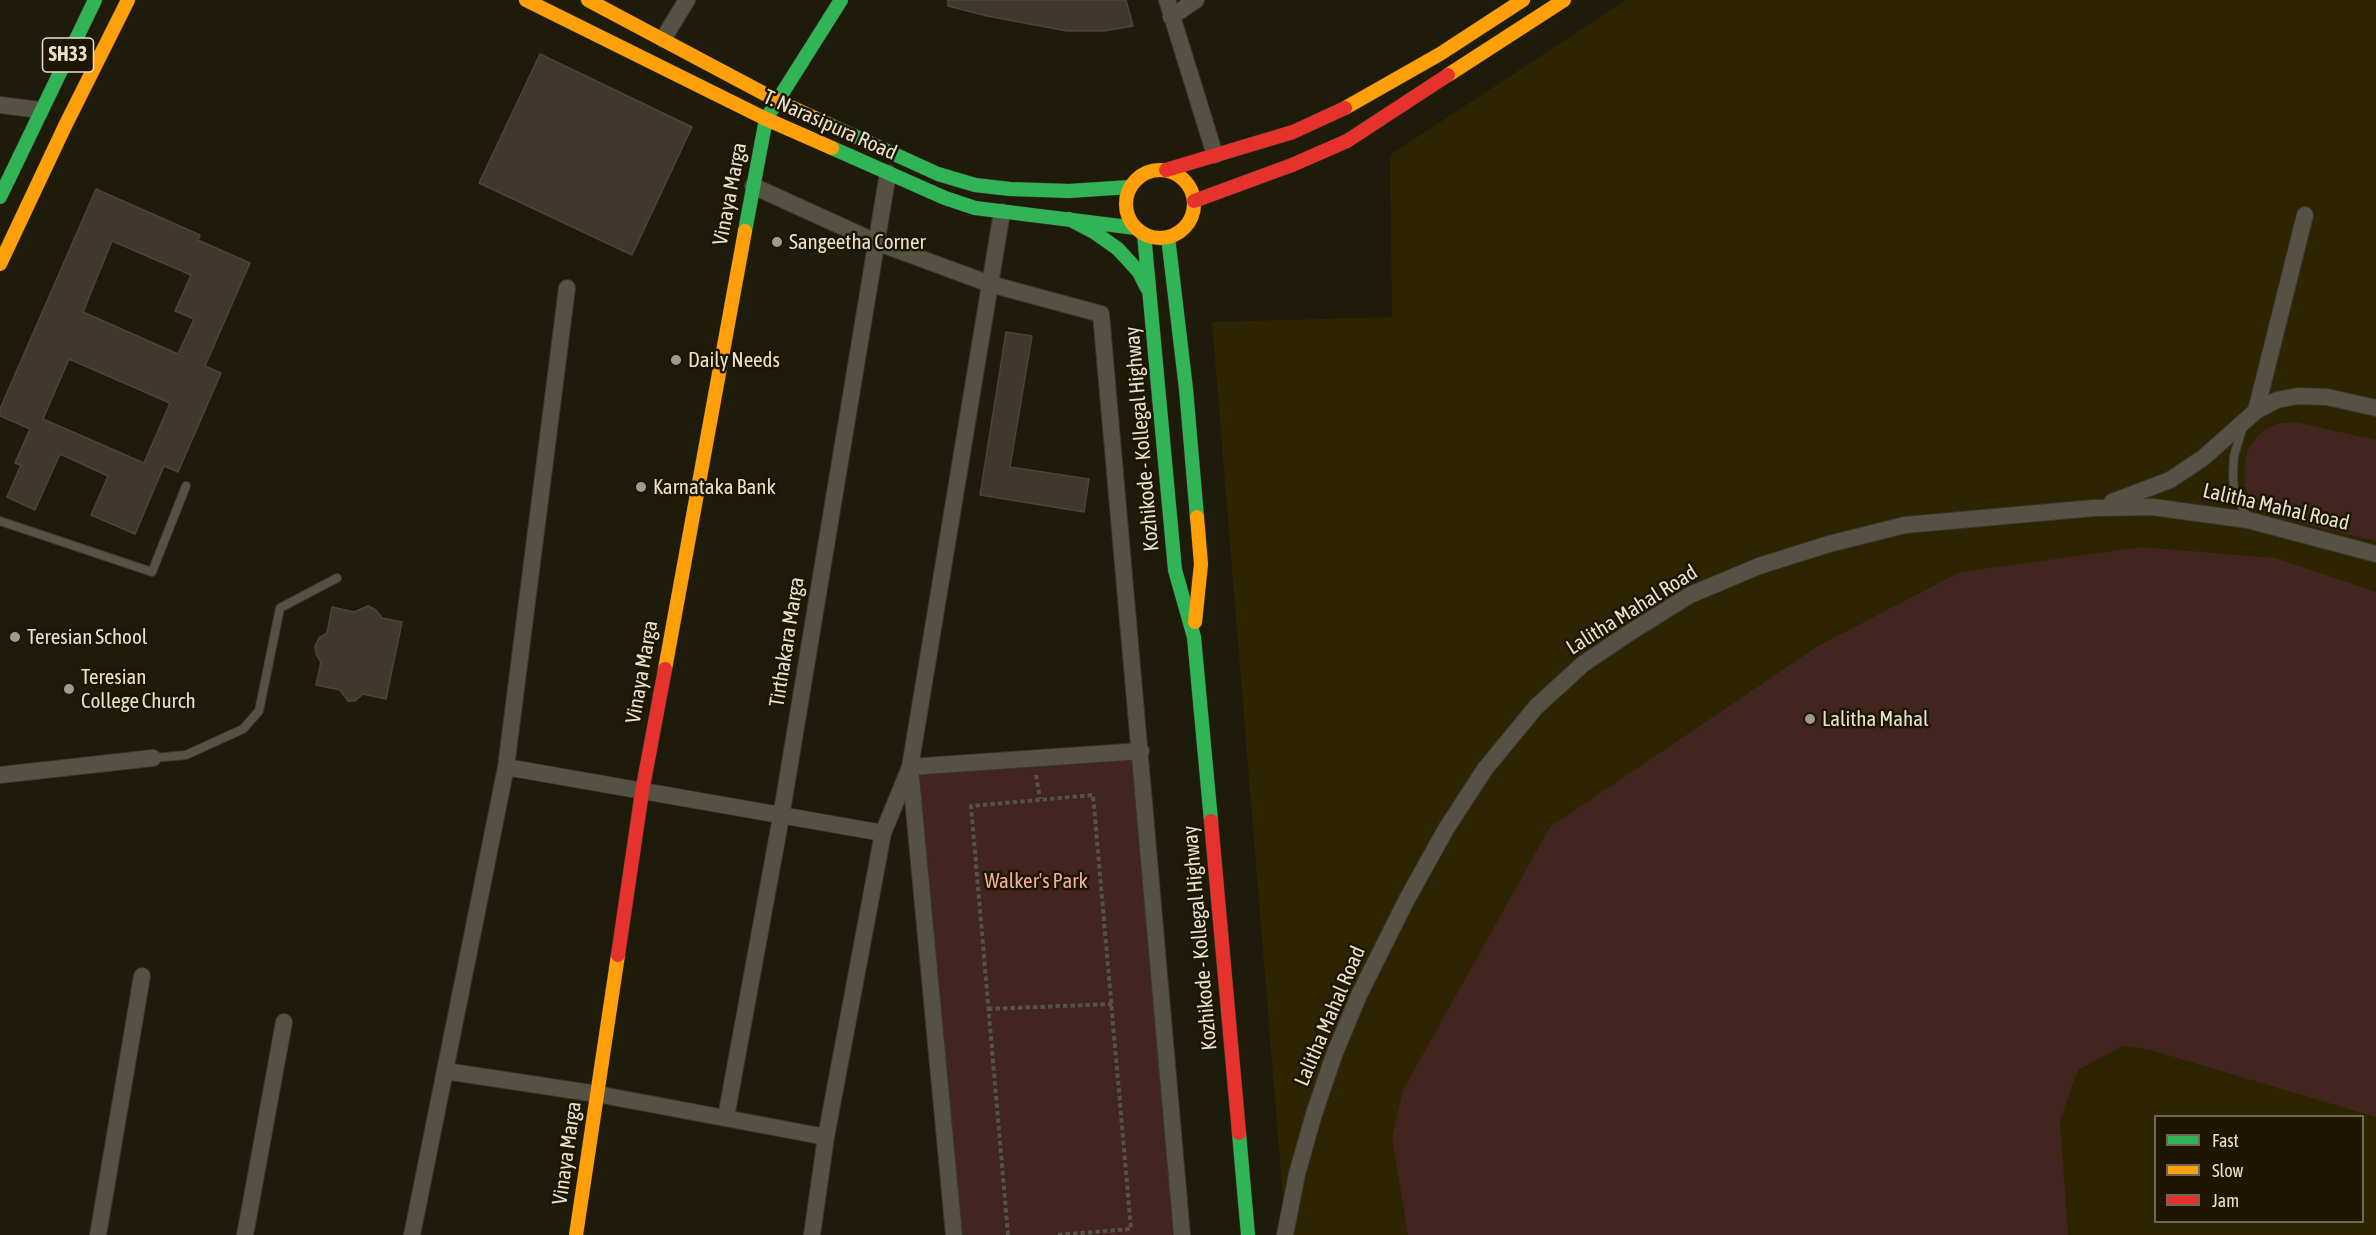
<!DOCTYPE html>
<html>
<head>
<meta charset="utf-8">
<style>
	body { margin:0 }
	#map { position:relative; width:2376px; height:1235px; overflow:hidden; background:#1f1b0a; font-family:"Asap Condensed",sans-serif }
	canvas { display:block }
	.legend { position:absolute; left:2154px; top:1115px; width:210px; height:108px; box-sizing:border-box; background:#1e1600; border:2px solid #6e6753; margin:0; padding:8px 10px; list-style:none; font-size:18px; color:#e6e1d0 }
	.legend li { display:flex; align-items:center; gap:12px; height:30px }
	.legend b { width:30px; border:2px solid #6e6753 }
</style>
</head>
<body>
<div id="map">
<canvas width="2376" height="1235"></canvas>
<ul class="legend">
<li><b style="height:8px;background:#30b455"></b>Fast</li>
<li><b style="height:8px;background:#ff9f0a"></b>Slow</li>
<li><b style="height:8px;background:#e5322d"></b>Jam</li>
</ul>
</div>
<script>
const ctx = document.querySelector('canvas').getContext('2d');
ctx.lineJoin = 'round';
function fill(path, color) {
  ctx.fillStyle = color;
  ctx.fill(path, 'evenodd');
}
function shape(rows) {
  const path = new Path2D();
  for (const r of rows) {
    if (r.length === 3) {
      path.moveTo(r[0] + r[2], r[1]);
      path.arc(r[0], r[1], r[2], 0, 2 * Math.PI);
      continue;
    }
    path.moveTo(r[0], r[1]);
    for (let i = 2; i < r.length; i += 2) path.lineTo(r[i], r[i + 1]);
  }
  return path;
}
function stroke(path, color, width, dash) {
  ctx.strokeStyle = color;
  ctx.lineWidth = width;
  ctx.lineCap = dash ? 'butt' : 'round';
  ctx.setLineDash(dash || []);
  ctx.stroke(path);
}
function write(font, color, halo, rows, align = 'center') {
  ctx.font = font + ' "Asap Condensed",sans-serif';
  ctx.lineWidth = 5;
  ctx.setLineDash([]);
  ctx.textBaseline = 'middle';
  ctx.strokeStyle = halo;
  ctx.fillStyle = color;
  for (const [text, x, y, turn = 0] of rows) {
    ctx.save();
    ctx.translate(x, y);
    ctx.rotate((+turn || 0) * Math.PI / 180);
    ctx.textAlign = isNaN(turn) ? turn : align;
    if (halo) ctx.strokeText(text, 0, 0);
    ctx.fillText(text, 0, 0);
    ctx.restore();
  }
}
fill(shape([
	[1626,0,2376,0,2376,1235,1286,1235,1212,322,1392,317,1390,155],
	[2156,1116,2362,1116,2362,1222,2156,1222]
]), '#2d2401');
fill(shape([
	[2295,422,2376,440,2376,541,2276,517,2260,509,2250,498,2245,485,2245,460,2248,449,2257,437,2266,429,2279,423],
	[2142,547,2275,558,2376,592,2376,1117,2150,1050,2123,1046,2078,1070,2060,1120,2068,1235,1408,1235,1392,1137,1403,1090,1550,827,1818,646,1960,572],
	[1141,751,1179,1235,954,1235,910,767]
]), '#41251e');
const building = shape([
	[948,0,1126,0,1133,26,1104,31,1067,31,987,16,948,6,948,0],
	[540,54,692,127,632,255,479,183,540,54],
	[96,189,200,235,198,240,250,263,205,366,221,373,178,472,164,466,135,534,91,515,108,476,60,454,35,510,7,497,21,465,15,463,30,429,0,416,0,409,96,189],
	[112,241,191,275,175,311,194,319,178,354,83,312,112,241],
	[69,359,170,403,144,463,43,419,69,359],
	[1006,332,1032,336,1010,467,1089,479,1084,512,980,495,1006,332],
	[368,606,376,610,382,618,402,622,386,699,363,694,355,701,348,701,340,690,316,685,321,662,316,654,315,646,319,638,327,633,332,607,354,612,368,606]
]);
fill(building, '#3f382b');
stroke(building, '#4b4539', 1.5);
const lane = shape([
	[2242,429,2234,456,2233,474,2234,490,2248,519],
	[0,521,152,572,186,486],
	[153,758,186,755,243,729,259,711,280,608,337,578]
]);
const street = shape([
	[1167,0,1215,155],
	[1171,17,1196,0],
	[663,39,687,0],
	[0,105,40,110],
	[753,186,876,242,990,284,1101,314,1182,1235],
	[2256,411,2305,215],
	[2112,502,2170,480,2203,458,2256,411,2277,400,2298,396,2327,397,2376,408],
	[506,767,883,833],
	[0,775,153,758],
	[445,1071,597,1094,826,1137],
	[726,1117,781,817,888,173],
	[98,1235,142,976],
	[245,1235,284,1022],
	[412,1235,506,767,567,288],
	[812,1235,826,1137,883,833,910,767,1002,212],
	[954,1235,910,767,1141,751],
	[1285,1235,1297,1174,1314,1114,1334,1055,1359,995,1406,901,1446,829,1485,769,1536,707,1583,664,1629,633,1690,595,1759,566,1829,544,1905,525,2094,508,2152,507,2248,520,2376,554]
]);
const fast = shape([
	[828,124,938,174,975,185,1010,189,1069,191,1130,187],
	[832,148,945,198,975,208,1136,228],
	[0,197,95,0],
	[1069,219,1094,232,1118,249,1139,272,1147,288],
	[745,231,766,119,841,0],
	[1144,234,1175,570,1194,637,1211,821],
	[1168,237,1186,389,1197,517],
	[1239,1133,1248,1235]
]);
const slow = shape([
	[526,0,766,119,832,148],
	[588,0,778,101,828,124],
	[1448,75,1564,0],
	[1345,108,1440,54,1523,0],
	[1160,204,34],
	[0,264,65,126,128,0],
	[1195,622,1201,564,1197,517],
	[665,669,745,231],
	[576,1235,618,955]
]);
const jam = shape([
	[1166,170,1293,132,1345,108],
	[1194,201,1292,165,1347,141,1448,75],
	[1211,821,1239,1133],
	[618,955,642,792,665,669]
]);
stroke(lane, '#3a362b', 10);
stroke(street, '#3a362b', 18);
stroke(fast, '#3a362b', 15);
stroke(slow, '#3a362b', 15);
stroke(jam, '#3a362b', 15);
stroke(shape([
	[1036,775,1040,799],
	[988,1009,1112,1004],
	[1008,1235,971,806,1093,795,1131,1229,1057,1235]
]), '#555247', 4, [4.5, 3]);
stroke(lane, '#555245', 8);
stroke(street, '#555245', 16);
stroke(fast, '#30b455', 14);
stroke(slow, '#ff9f0a', 14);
stroke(jam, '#e5322d', 14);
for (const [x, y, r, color] of [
	[777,242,6,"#a09c8b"],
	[676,360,6,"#a09c8b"],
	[641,487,6,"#a09c8b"],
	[15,637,6,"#a09c8b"],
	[69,689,6,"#a09c8b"],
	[1810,719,6,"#a09c8b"]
]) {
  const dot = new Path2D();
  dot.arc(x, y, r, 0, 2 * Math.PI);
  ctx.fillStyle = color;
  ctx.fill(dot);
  stroke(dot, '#1e1600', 2);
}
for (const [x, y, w] of [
	[68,55,51]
]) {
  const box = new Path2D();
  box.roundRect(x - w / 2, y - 17, w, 34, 4.5);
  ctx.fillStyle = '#1e1600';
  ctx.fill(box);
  stroke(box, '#e6e1d0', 1.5);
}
write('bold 20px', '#e6e1d0', null, [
	["SH33",68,55]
]);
write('21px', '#e6e1d0', '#1e1600', [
	["T. Narasipura Road",830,125,24],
	["Vinaya Marga",730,194,-79],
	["Kozhikode - Kollegal Highway",1142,439,-95],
	["Lalitha Mahal Road",2276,507,13],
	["Lalitha Mahal Road",1632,610,-32],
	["Tirthakara Marga",787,642,-81],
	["Vinaya Marga",642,672,-80],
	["Kozhikode - Kollegal Highway",1200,938,-95],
	["Lalitha Mahal Road",1330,1016,-67],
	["Vinaya Marga",567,1153,-82]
]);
write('21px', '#e6e1d0', '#1e1600', [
	["Sangeetha Corner",789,242],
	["Daily Needs",688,360],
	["Karnataka Bank",653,487],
	["Teresian School",27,637],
	["Teresian",81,677],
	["College Church",81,701],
	["Lalitha Mahal",1822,719]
], 'left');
write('21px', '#f1afa1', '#1e1600', [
	["Walker's Park",1036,881]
]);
</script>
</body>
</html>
